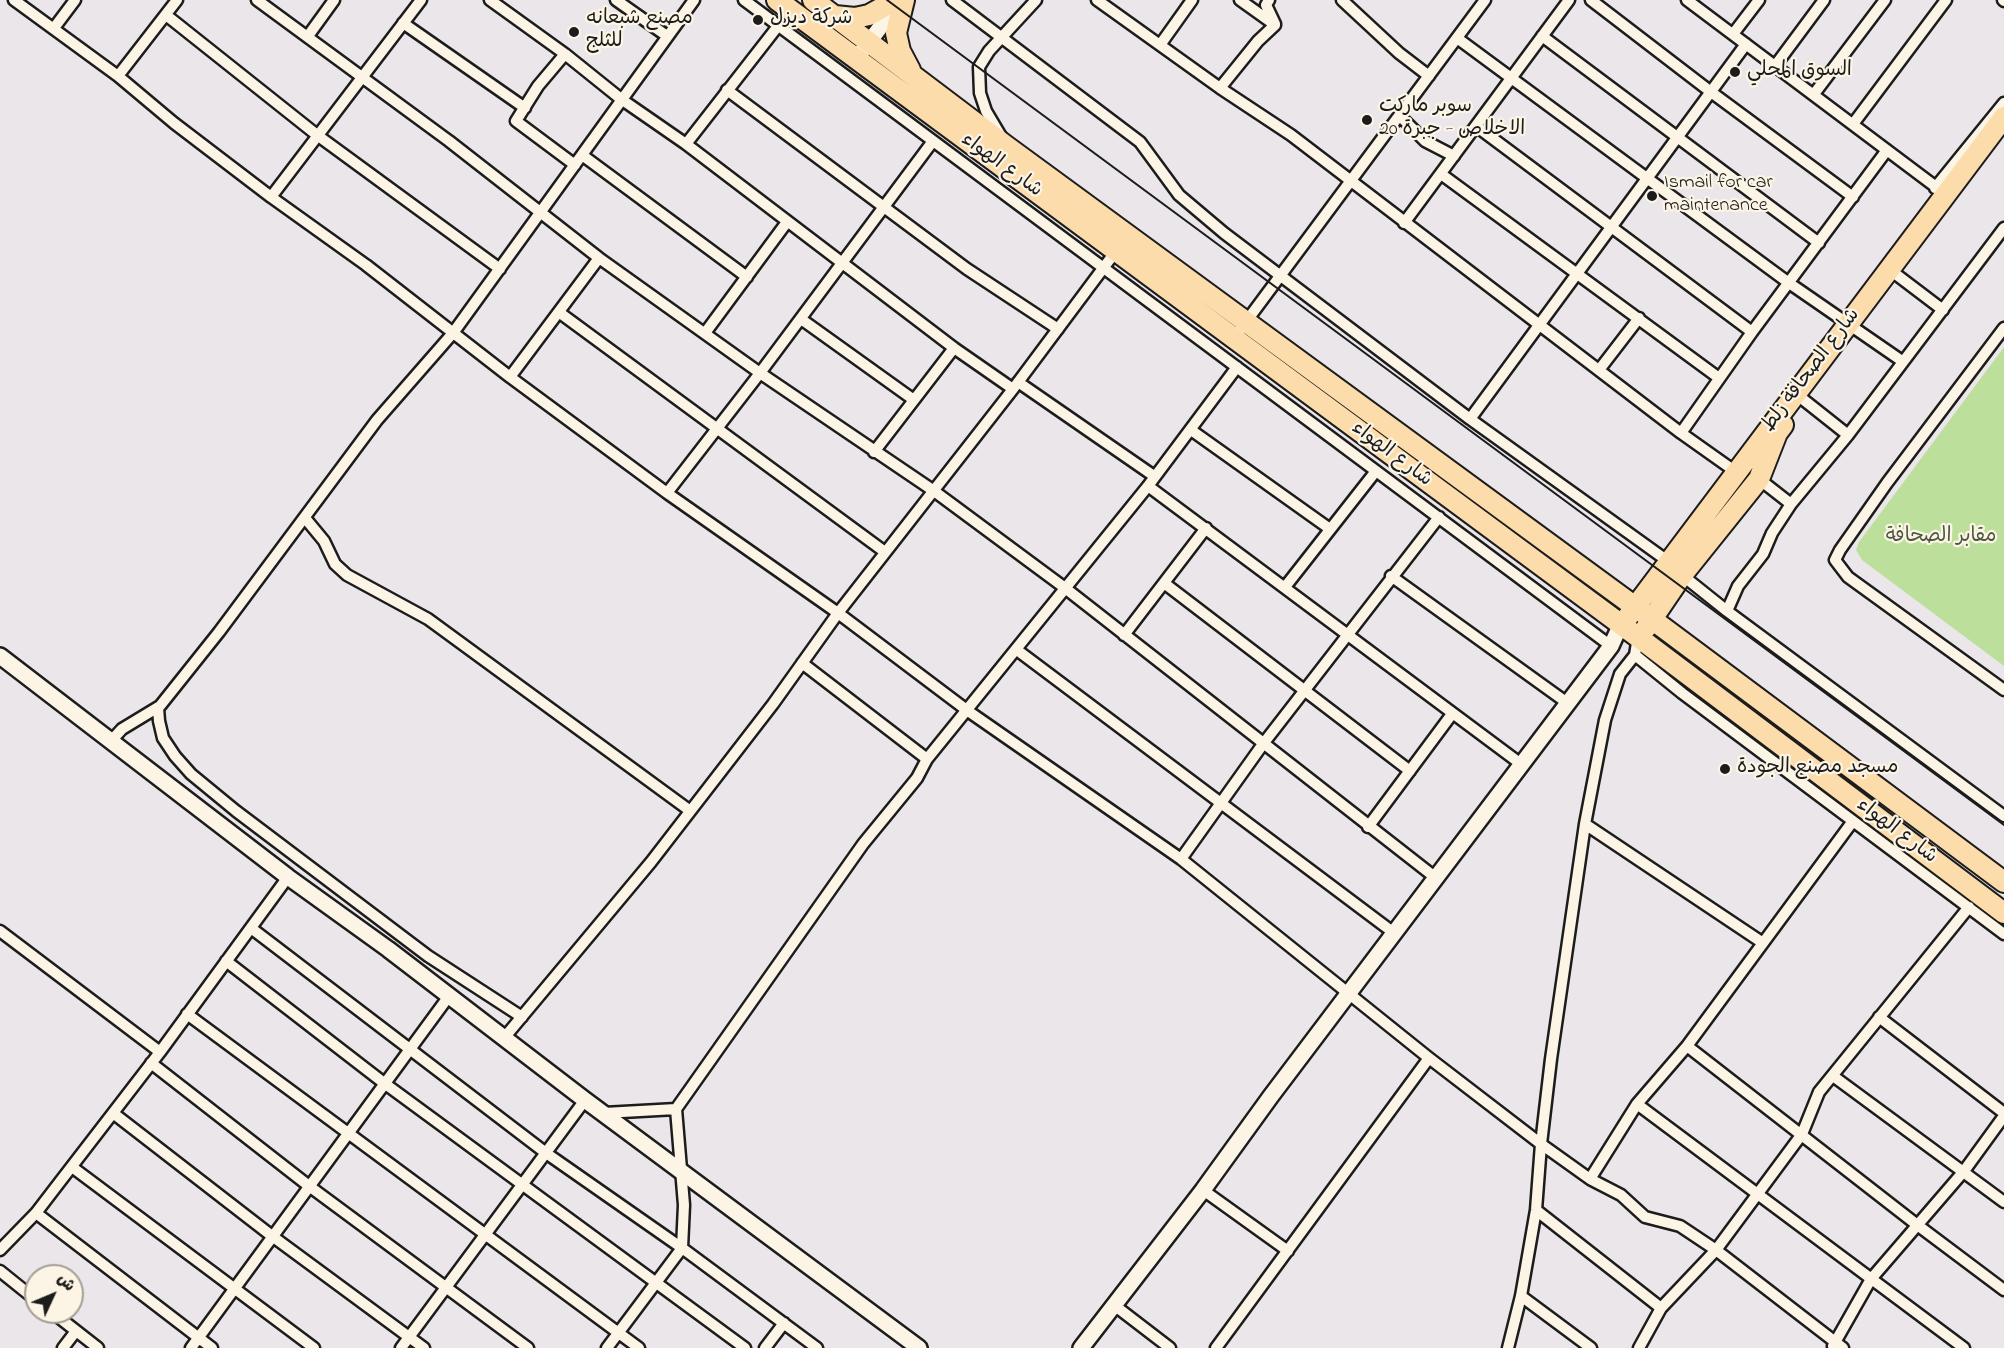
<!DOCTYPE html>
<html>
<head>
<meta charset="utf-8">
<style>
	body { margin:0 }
	#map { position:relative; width:2004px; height:1348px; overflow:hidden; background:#eae6ea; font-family:"Indie Flower","Playpen Sans Arabic",sans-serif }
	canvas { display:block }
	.north { position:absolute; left:24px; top:1264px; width:60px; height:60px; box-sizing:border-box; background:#fcf5e5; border:2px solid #a29e95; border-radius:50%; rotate:46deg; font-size:16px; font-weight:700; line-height:24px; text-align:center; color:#1c1c1c }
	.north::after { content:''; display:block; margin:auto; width:21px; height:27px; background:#1c1c1c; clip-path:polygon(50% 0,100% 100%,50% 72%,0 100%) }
</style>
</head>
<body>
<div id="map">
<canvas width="2004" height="1348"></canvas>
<div class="north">ش</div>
</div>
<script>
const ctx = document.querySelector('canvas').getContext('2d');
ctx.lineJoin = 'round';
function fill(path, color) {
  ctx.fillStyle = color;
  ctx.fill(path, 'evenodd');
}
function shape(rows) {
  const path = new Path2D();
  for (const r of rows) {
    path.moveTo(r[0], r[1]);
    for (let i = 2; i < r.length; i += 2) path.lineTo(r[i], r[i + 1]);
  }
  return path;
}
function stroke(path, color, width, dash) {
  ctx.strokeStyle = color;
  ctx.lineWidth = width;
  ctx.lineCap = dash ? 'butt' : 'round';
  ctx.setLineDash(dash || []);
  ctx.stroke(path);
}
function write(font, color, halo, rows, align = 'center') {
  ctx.font = font + ' "Indie Flower","Playpen Sans Arabic",sans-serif';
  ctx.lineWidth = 4.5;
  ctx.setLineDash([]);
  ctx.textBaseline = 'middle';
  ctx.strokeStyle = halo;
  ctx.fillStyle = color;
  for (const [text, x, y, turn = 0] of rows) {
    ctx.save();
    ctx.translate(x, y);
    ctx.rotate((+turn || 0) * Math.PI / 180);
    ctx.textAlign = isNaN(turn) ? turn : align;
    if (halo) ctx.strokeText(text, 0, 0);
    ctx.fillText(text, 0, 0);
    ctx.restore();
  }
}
fill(shape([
	[2004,347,2004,666,1862,560,1856,550,1859,542]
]), '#bce09b');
const street = shape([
	[14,0,118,76,174,123,271,197,366,265,510,377,667,493,838,613,968,711,1181,859,1429,1058,1541,1144,1590,1179,1621,1195,1645,1217,1680,1226,1716,1250,1843,1348],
	[257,0,449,141,599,258,760,373,934,491,1065,588,1436,878],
	[490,0,565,54,621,99,686,144,954,348,1013,389],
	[616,0,667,36],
	[744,0,1611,646],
	[952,0,1140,142,1179,195,1224,233,1470,419,1669,562,1682,575,1727,611,2004,816],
	[1097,0,1220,88,1291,135,1681,433,1736,472],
	[1240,0,1275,25],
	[1269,0,1266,5,1275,24],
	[1342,0,1399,53,1429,76],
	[1591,0,1711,92,1853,197],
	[1687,0,1948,196],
	[2003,0,2004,1],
	[166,15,317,135,500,269],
	[403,23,525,108],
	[54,28,75,0],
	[1733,34,1759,0],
	[308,36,334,0],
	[1542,36,1819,243],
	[1457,38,1789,283,1902,361],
	[1160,45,1192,0],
	[565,54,538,86,516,121,575,165],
	[1775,66,1824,0],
	[118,76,177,0],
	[1220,88,1258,41,1275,25],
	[727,90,967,269,1058,329],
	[1814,94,1885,0],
	[1400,116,1425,141,1454,156],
	[1853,124,1946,0],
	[1476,126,1752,332],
	[1002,138,986,111,980,93,979,67,989,51,1036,0],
	[686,144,778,26],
	[582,155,747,277],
	[1441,174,1719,378],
	[1935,188,2004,103],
	[271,197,421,0],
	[1404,223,1569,0],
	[1889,269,1943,310],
	[560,313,885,552],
	[801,319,914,400],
	[2004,328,1887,483,1840,550,1835,560,1848,577,2004,690],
	[705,333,787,222],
	[1234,338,1485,0],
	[1599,370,1639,318],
	[510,377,599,258],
	[1018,382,1154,476],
	[1795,393,1848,435],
	[1470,419,1746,44],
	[1191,430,1330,529],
	[1681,433,1752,332,1887,150],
	[874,452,954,348],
	[1759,479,1791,504],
	[1148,486,1521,764],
	[667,493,760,373,933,141],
	[305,518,324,541,335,564,347,575,428,619,689,810],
	[1391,576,1566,702],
	[1164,583,1410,771],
	[1285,587,1376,471],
	[1727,611,1738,586,1763,554,1772,533,1791,504,1848,435,2004,228],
	[1124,635,1206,528],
	[1017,650,1394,933],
	[1635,655,1682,693,2004,934],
	[802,663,927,759],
	[158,708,159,721,163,738,175,756,191,774,236,811,428,956,522,1017],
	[111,741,122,729,160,706,219,632,377,420,453,333,694,0],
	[1585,824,1763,943],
	[1368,827,1452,714],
	[1181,859,1263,744,1439,517],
	[251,928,546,1153,682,1248,817,1348],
	[0,931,160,1052],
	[226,961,384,1083,745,1348],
	[187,1014,639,1348],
	[1879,1017,2004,1113],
	[504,1038,651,862,773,704,838,613,1013,389,1116,251],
	[1687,1046,1916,1224,2004,1290],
	[151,1063,309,1186,528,1348],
	[1833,1076,2004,1202],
	[1637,1104,1964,1348],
	[113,1113,272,1236,424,1348],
	[604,1113,676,1109],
	[72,1167,314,1348],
	[1590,1179,1637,1104,1687,1046,1853,821],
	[1203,1190,1288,1251],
	[1536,1210,1661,1308],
	[36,1213,212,1348],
	[0,1250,36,1213,59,1183,160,1052,288,877],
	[0,1271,36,1300],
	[1521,1296,1591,1348],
	[1114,1305,1170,1348],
	[52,1312,98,1348],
	[1833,1346,1871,1279,1964,1171,2004,1116],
	[63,1348,76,1331],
	[191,1348,449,996],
	[401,1348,585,1100],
	[607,1348,682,1248,684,1205,676,1109,863,844,917,778,927,759,1148,486,1237,367],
	[765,1348,784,1323],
	[1216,1348,1429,1058],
	[1508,1348,1521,1296,1536,1210,1541,1144,1551,1059,1585,824,1605,720,1620,674,1635,655,1638,637],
	[1639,1348,1661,1308,1716,1250,1802,1134,1819,1092,1969,907]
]);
const secondary = shape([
	[856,59,901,0],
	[0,656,288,877,388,949,585,1100,919,1348],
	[1081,1348,1203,1190,1271,1096,1611,646,1620,626]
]);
const highway = shape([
	[777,0,1638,637,2004,913],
	[813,0,1006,146,1653,620,2004,882],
	[904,0,896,33,900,51,910,70],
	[835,16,855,18,869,15,896,0],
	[1627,618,2004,117],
	[1646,628,1682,575,1759,479,1777,433,1783,425]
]);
stroke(street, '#1c1c1c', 15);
stroke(secondary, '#1c1c1c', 20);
stroke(highway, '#1c1c1c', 24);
stroke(street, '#fcf5e5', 10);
stroke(secondary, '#fcf5e5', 15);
stroke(highway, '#fddcac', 20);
stroke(shape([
	[887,0,2004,825]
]), '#1c1c1c', 2);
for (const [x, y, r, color] of [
	[758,20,6,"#1c1c1c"],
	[574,32,6,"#1c1c1c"],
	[1735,72,6,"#1c1c1c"],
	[1367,120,6,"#1c1c1c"],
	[1652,196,6,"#1c1c1c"],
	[1725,769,6,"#1c1c1c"]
]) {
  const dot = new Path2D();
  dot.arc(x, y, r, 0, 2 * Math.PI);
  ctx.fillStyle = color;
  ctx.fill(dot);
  stroke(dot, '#fcf5e5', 2);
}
write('20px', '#1c1c1c', '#fcf5e5', [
	["مصنع شبعانه",586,20],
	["للثلج",586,43],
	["شركة ديزل",770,20],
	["السوق المحلي",1747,72],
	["سوبر ماركت",1379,108],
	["الاخلاص - جبرة 20",1379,131],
	["Ismail for car",1664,184],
	["maintenance",1664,207],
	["مسجد مصنع الجودة",1737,769]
], 'left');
write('20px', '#1c1c1c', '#fcf5e5', [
	["شارع الهواء",1001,166,36],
	["شارع الصحافة زلط",1812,371,-53],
	["شارع الهواء",1391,455,37],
	["شارع الهواء",1896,832,37]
]);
write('20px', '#4c5742', '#fcf5e5', [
	["مقابر الصحافة",1941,538]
]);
</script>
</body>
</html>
